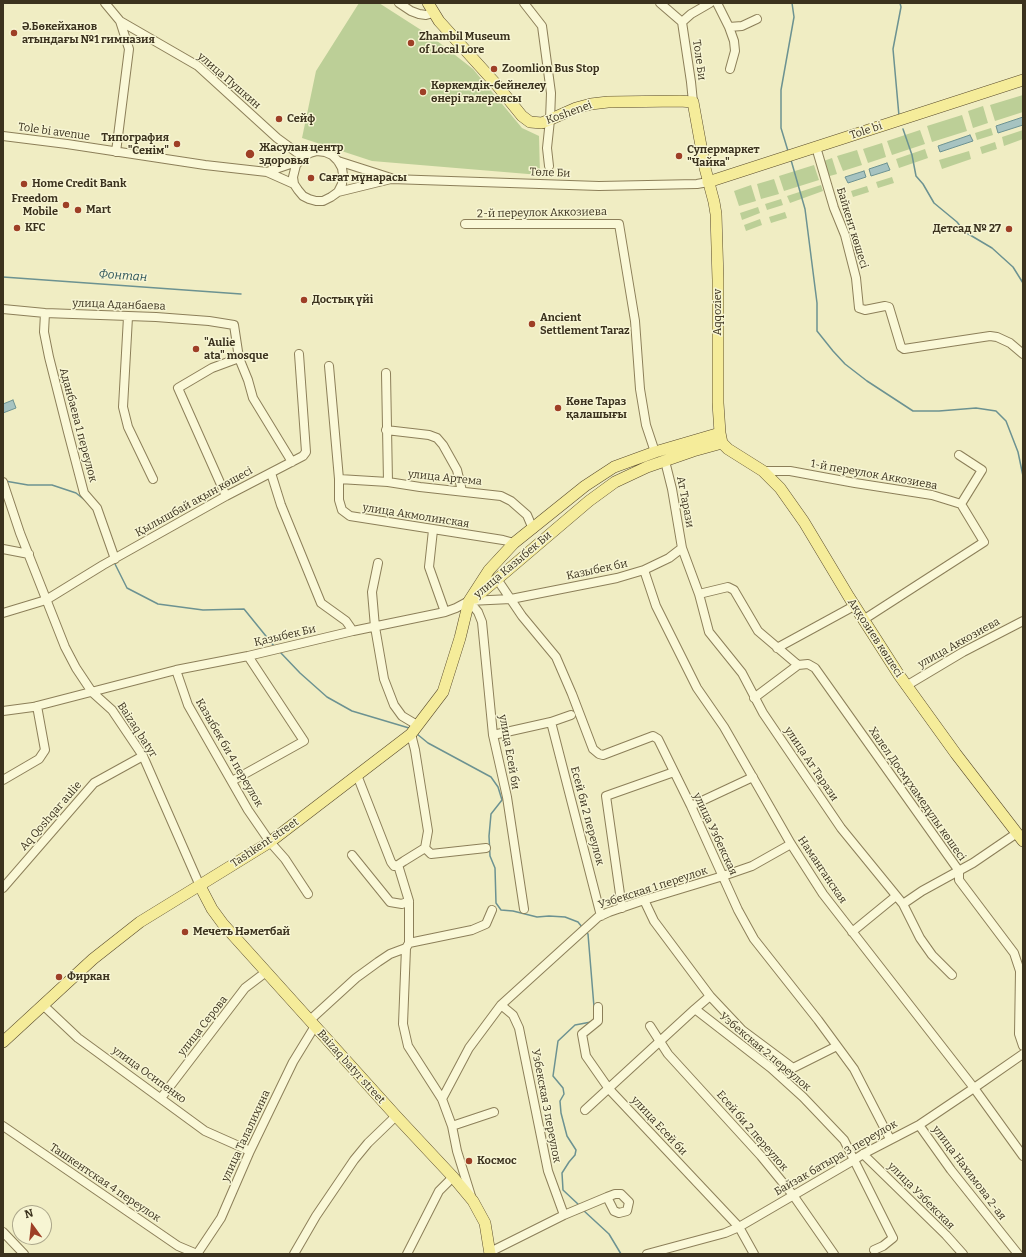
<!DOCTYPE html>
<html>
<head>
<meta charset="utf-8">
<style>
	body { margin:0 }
	#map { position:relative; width:1026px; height:1257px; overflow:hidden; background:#f0edc3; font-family:Bitter,serif }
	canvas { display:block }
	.frame { position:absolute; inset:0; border:4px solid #3b321e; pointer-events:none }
	.north { position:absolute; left:12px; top:1205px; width:40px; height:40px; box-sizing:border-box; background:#f7f5d3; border:1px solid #aca78b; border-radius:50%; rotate:345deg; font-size:11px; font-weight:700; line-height:16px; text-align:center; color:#3b321e }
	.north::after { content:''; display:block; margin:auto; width:14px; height:18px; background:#9e3f26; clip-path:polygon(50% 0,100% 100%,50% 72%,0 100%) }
</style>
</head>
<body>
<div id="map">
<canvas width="1026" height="1257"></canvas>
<div class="frame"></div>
<div class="north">N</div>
</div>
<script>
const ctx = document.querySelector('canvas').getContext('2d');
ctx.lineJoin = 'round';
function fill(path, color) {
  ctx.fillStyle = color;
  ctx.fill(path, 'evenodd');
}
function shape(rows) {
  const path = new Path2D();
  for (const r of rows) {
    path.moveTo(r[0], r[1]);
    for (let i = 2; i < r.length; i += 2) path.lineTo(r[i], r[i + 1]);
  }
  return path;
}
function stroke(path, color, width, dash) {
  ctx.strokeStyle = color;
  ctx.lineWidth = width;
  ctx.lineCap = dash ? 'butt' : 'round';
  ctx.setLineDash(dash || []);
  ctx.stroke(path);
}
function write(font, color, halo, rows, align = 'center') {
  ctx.font = font + ' Bitter,serif';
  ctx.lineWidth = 3;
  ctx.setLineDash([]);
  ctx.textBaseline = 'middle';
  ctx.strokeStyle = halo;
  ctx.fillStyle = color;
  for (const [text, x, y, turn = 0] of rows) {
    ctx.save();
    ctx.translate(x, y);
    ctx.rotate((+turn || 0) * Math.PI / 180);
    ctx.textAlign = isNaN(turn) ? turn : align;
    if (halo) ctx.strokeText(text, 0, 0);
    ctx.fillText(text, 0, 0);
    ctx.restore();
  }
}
fill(shape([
	[359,3,379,3,432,37,473,69,522,128,539,136,540,175,372,161,302,138,316,71],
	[1023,95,1023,112,995,121,990,105],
	[983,106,988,123,973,128,968,111],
	[962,115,967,131,932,142,927,126],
	[991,128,993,135,977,140,975,133],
	[920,130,925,144,892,155,887,141],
	[1023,130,1023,139,1004,146,1002,137],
	[995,142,997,149,982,154,980,147],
	[882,143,886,157,868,163,863,149],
	[925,149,928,158,899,168,896,159],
	[857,150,862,165,843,171,837,156],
	[969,151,971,159,942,169,939,160],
	[832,158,837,174,826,177,821,162],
	[814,165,819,180,784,191,779,176],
	[892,177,894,183,878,188,876,182],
	[774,179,779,194,761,199,757,184],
	[751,185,756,201,739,206,734,191],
	[821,185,823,191,790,203,787,196],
	[867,186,869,192,853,197,851,191],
	[781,199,783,205,767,210,765,204],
	[758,207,760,213,742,220,740,213],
	[785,212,787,218,771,223,769,217],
	[760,219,762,225,746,231,744,225]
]), '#bccf97');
const water = shape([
	[1023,117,1023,125,998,133,996,126,1023,117],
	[970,135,973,141,940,152,938,146,970,135],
	[887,163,890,170,871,176,869,169,887,163],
	[864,171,866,177,848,183,845,177,864,171],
	[13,400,16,408,3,413,3,404,13,400]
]);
fill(water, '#a6c3c1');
stroke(water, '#6c9291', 1);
stroke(shape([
	[899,116,893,49,901,7,900,3],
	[903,129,912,155,916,176,923,184,934,203,957,222,965,232,992,248,1013,267,1023,283],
	[788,151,781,128,781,90,794,17,792,3],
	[791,160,805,209,817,303,817,331,833,351,845,364,867,381,913,411,939,411,976,408,996,411,1006,421,1018,452,1023,476],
	[3,277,241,294],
	[5,481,28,485,52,485,76,493,86,501],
	[114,562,127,588,158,604,203,610,244,609,274,646],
	[280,652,300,673,327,697,352,711,409,728],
	[417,734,428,743,491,777,498,787,502,800,491,814,489,836,490,856,495,868,496,903,501,910,513,911,537,917,549,916,565,917,578,922,582,927],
	[586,932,588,934,594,1007],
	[579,1205,563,1190,562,1173,569,1162,575,1155,576,1150,567,1136,561,1113,560,1101,564,1094,563,1088,553,1076,558,1041,575,1025,591,1022],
	[583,1210,609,1234,621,1254]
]), '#6c9291', 1.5);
const minor = shape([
	[105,3,120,21,129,49,116,152],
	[399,3,411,11,419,14,426,15,433,13],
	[524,3,542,26,551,93,550,120,547,148,549,166],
	[660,3,682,22],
	[717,3,729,27,742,26,757,19],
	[120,21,198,66,277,138,303,157],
	[682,22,691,82,693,102],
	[682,22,691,14,710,3],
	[729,27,734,41,735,51,730,69],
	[3,136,67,144,205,165,267,172,294,184,298,190,303,196,309,199,316,201,323,201,331,197,338,192,342,184,343,175,342,168,338,161,332,155,325,152,317,151,310,153,303,157,296,165,293,177,294,184],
	[816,147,834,208,845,235,856,278,859,308,865,310,885,306,889,307,901,347,904,349,990,336,997,337,1010,343,1023,354],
	[338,161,391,178],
	[267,172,299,161],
	[338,192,391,179,599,186,697,184,708,182],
	[465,224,619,224,635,321,640,389,646,425,655,452],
	[3,309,45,313,156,317,209,321,234,325,239,358,248,380,253,398,292,462],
	[45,313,44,332,49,357,68,432,84,493,97,508,115,559],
	[128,317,123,407,128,427,153,479],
	[329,366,339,479,339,500,342,510,350,516,503,540,514,543],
	[386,373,388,482],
	[386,430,429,435,437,438,443,445,457,470,462,491],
	[959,455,982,470,961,504],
	[665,461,672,489,682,548,699,594,709,632,742,673,763,713,841,828,903,904,920,938,932,955,952,975],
	[763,471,790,471,855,483,932,495,961,504,984,542,863,620],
	[271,473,281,505,321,603,346,621,353,631],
	[339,479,388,482,420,487,501,496,511,501,527,515,533,529],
	[3,482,20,533,65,647,76,668,92,692,112,710,143,756,200,886],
	[226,496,178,388,212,368,239,358],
	[433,530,429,567,445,612],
	[3,549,29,554],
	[378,563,372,592,375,627,384,679,394,705,402,716,417,725],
	[644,570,656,606,697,688,724,727,791,844,823,894,974,1088,1023,1156],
	[497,579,522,616,556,657,572,694,593,749,599,754,603,755,653,736,658,739,691,806,738,910,754,939,818,1020,854,1069,890,1139],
	[699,594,728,587,734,590,758,631,798,665],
	[469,601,478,612,482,622,493,735,507,797,524,909],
	[3,613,46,600,103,565,226,496,303,456,306,452,299,354],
	[777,648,854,606],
	[176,670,188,705,248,810,270,842,285,859,308,894],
	[906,686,963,652,1023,621],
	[754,698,798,665,808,664,815,668,959,871,959,880,1014,953,1020,971,1019,1034,1023,1046],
	[3,711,33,707,176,670,248,656,353,631,445,612,456,608,469,601,511,599,617,578,644,570,669,558,682,548],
	[551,722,601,916],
	[411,734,415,750,428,831,425,848,431,854,486,848],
	[493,735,551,722,571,715],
	[357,775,391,862,394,866,398,865],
	[3,780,39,759,45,750,37,706],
	[232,781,304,741,248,656],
	[691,806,753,777],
	[425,848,404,861,398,865,409,901,409,943,406,948,403,1024,408,1046,442,1099,452,1126,457,1151,471,1196],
	[352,855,390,902,402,904,409,901],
	[3,888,94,783,143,756],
	[903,904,922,891,973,863,1017,833],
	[622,908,606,796,674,772],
	[852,932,896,896],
	[409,943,472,930,486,924,492,910],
	[710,996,742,1030,793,1068,837,1046],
	[43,1005,78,1038,205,1131,250,1151],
	[501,1005,513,1015,519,1028,548,1171,564,1215],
	[598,1007,598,1021,582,1034,586,1056,609,1089,739,1227,754,1254],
	[695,1009,771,1068,803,1097,844,1140,893,1238,883,1246,874,1250],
	[310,1020,356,978,378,962,390,954,406,948],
	[650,1026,668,1054,761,1156,793,1195,834,1254],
	[161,1098,245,988,266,972],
	[442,1099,469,1048,501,1005,598,917,609,912,644,900,723,876,752,866,791,844],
	[585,1110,695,1009,710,996,654,921,644,900],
	[919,1125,951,1170,1018,1254],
	[3,1126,178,1246,197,1254],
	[452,1126,494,1112],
	[863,1154,946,1235,963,1254],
	[3,1232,24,1254],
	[490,1252,564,1215,607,1197,615,1194,621,1194,629,1202,627,1211,619,1213,614,1211,607,1197],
	[197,1254,221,1218,250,1151,293,1062,315,1026],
	[294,1254,316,1216,354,1160,368,1143,396,1116],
	[407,1254,439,1191,453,1177],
	[647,1254,725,1233,739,1227,854,1160,863,1154,919,1125,974,1088,1023,1054]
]);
const major = shape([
	[428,3,439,21,496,84,522,116,530,122,542,123,576,108,591,104,608,102,680,101,693,102,705,168,714,202,716,214,718,280,718,403,720,433,722,443],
	[708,182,1023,80],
	[722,443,728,449,763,471,780,488,804,522,849,597,899,675,956,754,1023,841],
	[475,598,589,501,615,482,647,467,693,451,722,443],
	[200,886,212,909,223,924,396,1116,453,1177,473,1201,485,1223,490,1254],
	[3,1042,93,959,140,922,270,842,411,734,443,692,460,638,469,601,489,570,514,543,585,486,614,467,655,452,720,433]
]);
stroke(minor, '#8c7f59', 10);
stroke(major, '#594b2d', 12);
stroke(minor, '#faf8d7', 8);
stroke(major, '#f5ec9a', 11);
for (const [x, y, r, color] of [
	[14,33,4,"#9e3f26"],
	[411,43,4,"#9e3f26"],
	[494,69,4,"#9e3f26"],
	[423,92,4,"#9e3f26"],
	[279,119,4,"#9e3f26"],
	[177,144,4,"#9e3f26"],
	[250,154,5,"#9e3f26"],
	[679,156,4,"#9e3f26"],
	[311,178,4,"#9e3f26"],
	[24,184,4,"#9e3f26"],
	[66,205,4,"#9e3f26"],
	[78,210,4,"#9e3f26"],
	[17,228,4,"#9e3f26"],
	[1009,229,4,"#9e3f26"],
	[304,300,4,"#9e3f26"],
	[532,324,4,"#9e3f26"],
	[196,349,4,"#9e3f26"],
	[558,408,4,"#9e3f26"],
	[185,932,4,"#9e3f26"],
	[59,977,4,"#9e3f26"],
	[469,1161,4,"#9e3f26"]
]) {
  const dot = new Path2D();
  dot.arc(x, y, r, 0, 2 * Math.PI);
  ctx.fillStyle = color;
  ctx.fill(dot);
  stroke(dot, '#f7f5d3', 1.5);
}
write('bold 11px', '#3b321e', '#f7f5d3', [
	["Ә.Бөкейханов",22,27],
	["атындағы №1 гимназия",22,40],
	["Zhambil Museum",419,37],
	["of Local Lore",419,50],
	["Zoomlion Bus Stop",502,69],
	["Көркемдік-бейнелеу",431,86],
	["өнері галереясы",431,99],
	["Сейф",287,119],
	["Типография",169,138,"right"],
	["\"Сенім\"",169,151,"right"],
	["Жасулан центр",259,148],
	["здоровья",259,161],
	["Супермаркет",687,150],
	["\"Чайка\"",687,163],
	["Сағат мұнарасы",319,178],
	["Home Credit Bank",32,184],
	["Freedom",58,199,"right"],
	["Mobile",58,212,"right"],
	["Mart",86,210],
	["KFC",25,228],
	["Детсад № 27",1001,229,"right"],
	["Достық үйі",312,300],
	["Ancient",540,318],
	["Settlement Taraz",540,331],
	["\"Aulie",204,343],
	["ata\" mosque",204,356],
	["Көне Тараз",566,402],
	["қалашығы",566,415],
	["Мечеть Нәметбай",193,932],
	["Фиркан",67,977],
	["Космос",477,1161]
], 'left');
write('11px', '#3b321e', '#f7f5d3', [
	["Толе Би",699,60,82],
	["улица Пушкин",229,81,41],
	["Koshenei",569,113,-20],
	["Tole bi",866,131,-18],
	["Tole bi avenue",54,132,8],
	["Төле Би",550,173,2],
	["2-й переулок Аккозиева",542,213,-1],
	["Байкент көшесі",852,228,73],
	["улица Аданбаева",119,305,2],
	["Aqqoziev",718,312,-90],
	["Аданбаева 1 переулок",78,425,75],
	["1-й переулок Аккозиева",874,475,10],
	["улица Артема",445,478,6],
	["Қылышбай ақын көшесі",194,502,-29],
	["Ат Тарази",685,502,79],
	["улица Акмолинская",416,516,9],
	["улица Казыбек Би",513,565,-40],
	["Казыбек би",597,570,-12],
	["Қазыбек Би",285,636,-13],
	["Аққозиев көшесі",875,638,57],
	["улица Аккозиева",959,643,-29],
	["Baizaq batyr",137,730,57],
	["улица Есей би",509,752,80],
	["Казыбек би 4 переулок",229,753,60],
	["улица Ат Тарази",811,764,56],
	["Халел Досмұхамедұлы көшесі",917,794,55],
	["Aq Qoshqar aulie",51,816,-49],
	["Есей би 2 переулок",587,816,75],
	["улица Узбекская",715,834,65],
	["Tashkent street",265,843,-34],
	["Наманганская",822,870,56],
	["Узбекская 1 переулок",653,888,-18],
	["улица Серова",203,1026,-52],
	["Узбекская 2 переулок",765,1052,40],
	["Baizaq batyr street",351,1067,48],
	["улица Осипенко",149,1075,36],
	["Узбекская 3 переулок",546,1106,79],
	["улица Есей би",659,1126,47],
	["Есей би 2 переулок",752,1131,49],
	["улица Талалихина",246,1136,-65],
	["Байзак батыра 3 переулок",836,1158,-30],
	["улица Нахимова 2-ая",969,1173,53],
	["Ташкентская 4 переулок",105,1183,34],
	["улица Узбекская",921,1196,45]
]);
write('italic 12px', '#2c545b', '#f7f5d3', [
	["Фонтан",123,276,4]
]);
</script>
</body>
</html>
